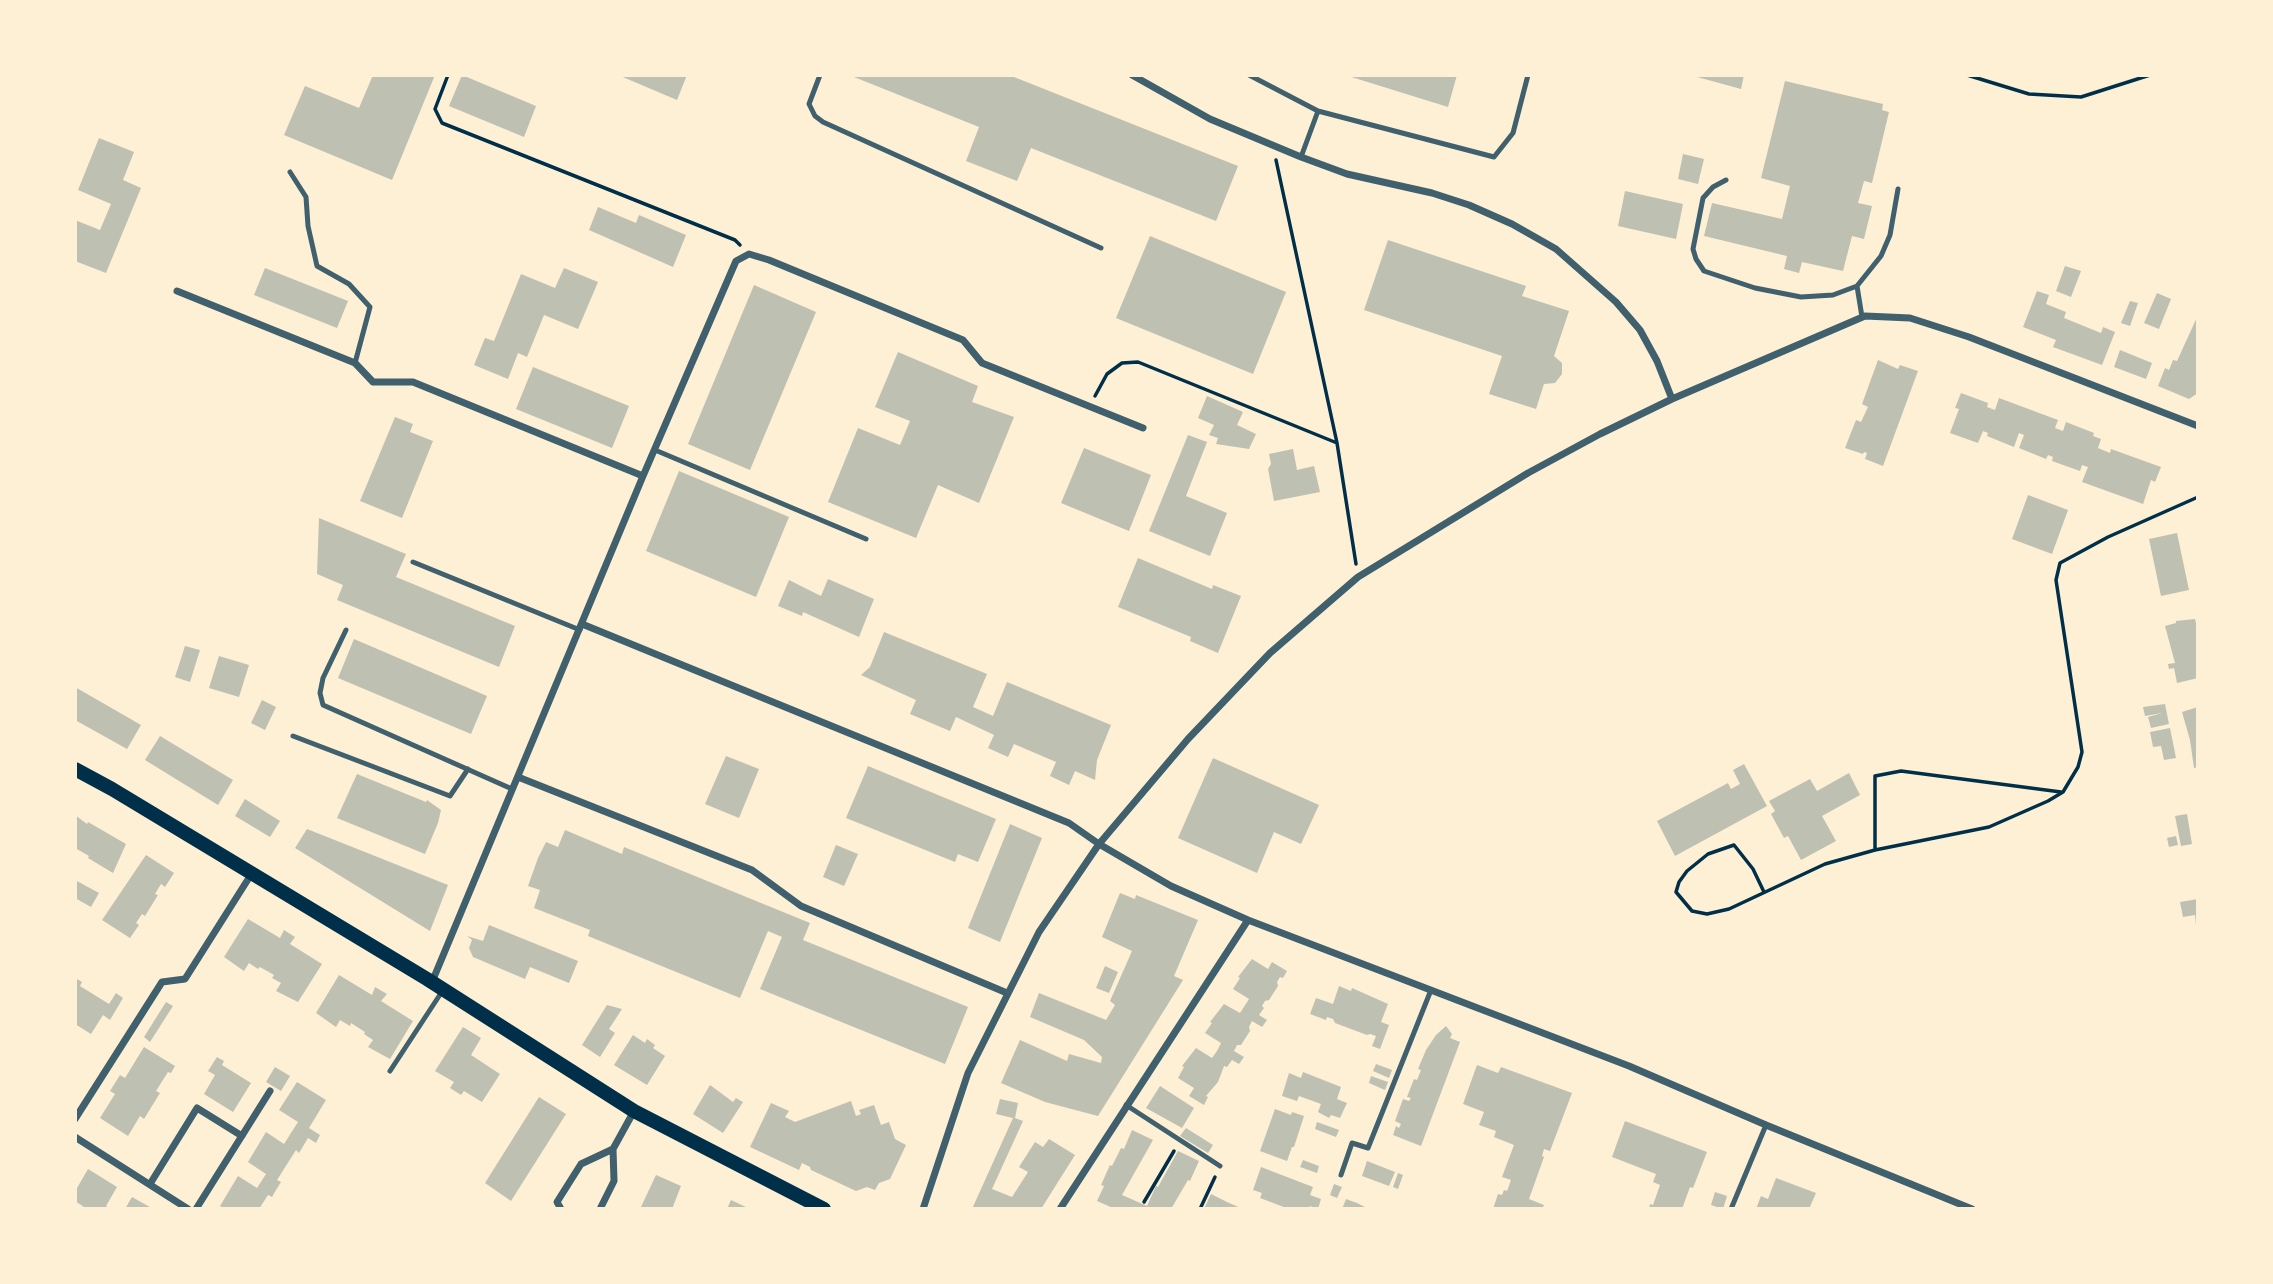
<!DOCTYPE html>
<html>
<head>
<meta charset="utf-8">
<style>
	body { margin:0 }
	#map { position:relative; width:2273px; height:1284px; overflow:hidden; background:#fdf0d5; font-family:"Archivo Narrow",sans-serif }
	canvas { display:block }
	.frame { position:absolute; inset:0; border:77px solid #fdf0d5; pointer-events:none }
</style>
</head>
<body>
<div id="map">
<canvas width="2273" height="1284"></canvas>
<div class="frame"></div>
</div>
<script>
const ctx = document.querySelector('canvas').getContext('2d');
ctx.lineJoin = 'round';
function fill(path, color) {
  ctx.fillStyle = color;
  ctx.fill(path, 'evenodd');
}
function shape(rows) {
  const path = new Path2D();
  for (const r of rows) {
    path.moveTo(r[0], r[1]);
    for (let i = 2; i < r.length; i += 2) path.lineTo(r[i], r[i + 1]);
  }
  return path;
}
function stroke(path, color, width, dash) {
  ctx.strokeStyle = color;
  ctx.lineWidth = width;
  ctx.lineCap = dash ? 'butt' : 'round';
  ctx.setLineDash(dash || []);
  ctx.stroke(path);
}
fill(shape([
	[373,75,435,75,392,180,284,135,305,86,359,108],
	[462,75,536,106,524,137,449,106],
	[618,75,687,75,677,100],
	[849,75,1009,75,1238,166,1216,221,1031,148,1017,181,966,161,979,127],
	[1345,75,1457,75,1448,107],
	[1690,75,1744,75,1741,89],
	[1785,81,1883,104,1882,110,1889,112,1872,183,1864,181,1858,203,1872,206,1864,239,1852,236,1843,271,1802,262,1799,273,1784,269,1787,256,1704,236,1712,203,1782,219,1790,186,1761,178],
	[99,138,134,152,123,180,141,188,106,273,75,261,75,220,100,230,111,204,78,190],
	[1683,154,1704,159,1698,184,1678,179],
	[1625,191,1683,204,1676,239,1618,226],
	[598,207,636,223,639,215,686,235,673,267,589,230],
	[1150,236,1286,292,1253,374,1116,318],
	[1388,240,1526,286,1522,296,1569,311,1554,356,1562,363,1562,374,1555,383,1544,384,1536,409,1489,394,1502,356,1364,310],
	[2065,266,2081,271,2071,297,2056,291],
	[265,268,348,301,337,328,254,295],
	[564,268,598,282,578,329,544,315,527,357,518,353,508,379,474,365,485,338,494,341,521,274,555,288],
	[754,285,816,312,750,470,688,444],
	[2037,291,2049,295,2046,304,2066,312,2064,318,2101,333,2103,327,2115,332,2102,365,2053,347,2056,340,2023,327],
	[2157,293,2171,299,2159,329,2144,323],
	[2130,301,2138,303,2130,326,2121,323],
	[2198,315,2198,393,2189,399,2158,386,2165,368,2169,370,2173,360,2177,361],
	[2120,350,2152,363,2146,379,2114,367],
	[898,352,978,386,972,402,1014,417,979,503,938,485,916,538,828,502,858,428,900,445,910,421,875,407],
	[1878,360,1898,369,1900,365,1918,371,1883,466,1865,459,1867,453,1864,452,1863,454,1845,448,1856,420,1861,422,1868,407,1862,404],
	[533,367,629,406,612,448,516,409],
	[1961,393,1988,403,1987,407,1995,410,1999,398,2058,420,2055,428,2063,431,2066,422,2094,433,2093,436,2101,439,2098,448,2110,453,2111,449,2161,467,2155,482,2151,480,2143,504,2082,482,2088,467,2082,465,2080,471,2052,461,2053,457,2048,455,2046,459,2019,448,2024,435,2019,433,2014,447,1987,436,1988,433,1983,431,1978,443,1950,433,1959,409,1955,408],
	[1207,396,1243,412,1237,425,1256,434,1249,449,1216,444,1218,438,1209,435,1214,425,1198,418],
	[395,417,413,424,410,432,433,441,402,518,360,501],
	[1188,435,1207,442,1186,496,1227,513,1210,556,1149,531],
	[1084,448,1151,475,1129,531,1061,503],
	[1293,449,1297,470,1314,466,1320,492,1274,501,1268,469,1271,464,1269,454],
	[679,471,789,517,756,597,646,551],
	[2028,495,2068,510,2052,554,2012,539],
	[319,518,406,554,396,577,515,626,499,667,337,600,343,585,317,574],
	[2177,533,2189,590,2161,596,2149,539],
	[1138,558,1212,589,1213,585,1241,596,1218,653,1190,641,1191,637,1118,607],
	[828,579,874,599,859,637,803,612,802,616,778,606,789,580,821,596],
	[2195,619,2198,632,2198,678,2177,683,2174,668,2169,669,2168,664,2175,663,2165,626,2176,623,2176,621],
	[884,632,987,674,973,707,993,716,1007,682,1111,725,1097,760,1095,780,1075,771,1069,785,1050,776,1056,762,1014,744,1008,757,988,748,994,735,956,717,950,731,910,714,916,700,861,675,870,667],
	[354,639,487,696,471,734,338,678],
	[185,646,200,650,190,682,175,677],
	[219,656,249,665,239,697,209,688],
	[75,687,141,725,127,749,75,720],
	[262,700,276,707,265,730,251,723],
	[2165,704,2169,724,2151,728,2148,717,2162,713,2145,716,2143,707],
	[2198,707,2198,767,2194,768,2190,740,2182,712],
	[2170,728,2176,758,2164,760,2161,746,2153,747,2150,732],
	[160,736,233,780,218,805,145,760],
	[726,756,759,769,739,818,705,804],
	[1213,758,1319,805,1301,844,1274,832,1257,873,1178,838],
	[1744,764,1767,806,1675,856,1657,821,1728,783,1731,789,1740,784,1733,770],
	[868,766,996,819,978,862,958,854,955,862,846,818],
	[1849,773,1860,795,1822,816,1836,841,1801,860,1788,836,1784,838,1771,814,1775,811,1769,801,1810,779,1817,791],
	[357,774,426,802,427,800,441,810,438,823,425,854,337,818],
	[245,799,280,821,270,837,235,816],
	[2187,814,2192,844,2181,846,2175,816],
	[75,815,87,824,88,822,126,844,113,873,88,858,89,856,75,848],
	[1010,824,1042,838,1000,942,968,928],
	[307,829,448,885,430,931,295,848],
	[565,830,622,854,624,847,810,923,803,940,968,1007,945,1064,760,989,782,937,768,931,740,998,588,936,590,930,534,908,540,890,528,886,538,858,546,842,558,847],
	[2176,836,2178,845,2169,847,2167,838],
	[836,845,858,854,844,886,823,877],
	[146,855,174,873,165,887,161,884,155,894,158,895,145,916,142,914,136,923,139,925,130,938,102,920],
	[75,880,99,893,91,907,75,898],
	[1120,893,1135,899,1136,895,1198,920,1174,976,1183,980,1098,1116,1045,1102,1001,1083,1020,1040,1067,1061,1069,1054,1101,1063,1102,1057,1084,1040,1030,1017,1039,993,1106,1020,1115,1005,1110,1001,1132,951,1102,937],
	[2198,899,2198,925,2196,925,2195,915,2183,917,2180,902],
	[248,919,280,938,284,930,295,937,290,944,322,964,298,1002,276,991,281,983,272,978,274,975,260,967,258,969,249,963,244,971,224,957],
	[489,925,578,961,569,983,530,967,525,979,473,957,469,948,472,940,467,936,483,941],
	[1252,959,1268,969,1272,962,1287,971,1283,978,1280,977,1277,982,1278,986,1269,1000,1265,1001,1262,1006,1264,1008,1259,1015,1267,1020,1262,1027,1252,1021,1249,1027,1250,1031,1241,1045,1237,1045,1234,1051,1244,1057,1239,1064,1232,1060,1227,1067,1224,1066,1218,1082,1206,1096,1208,1097,1204,1105,1189,1096,1194,1088,1178,1078,1184,1067,1182,1066,1196,1048,1212,1058,1217,1051,1221,1043,1205,1033,1212,1023,1210,1022,1224,1004,1240,1013,1249,999,1233,989,1240,978,1238,977],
	[1105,966,1118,972,1109,993,1096,988],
	[339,975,372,995,375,987,387,994,381,1001,413,1021,390,1059,368,1047,373,1040,364,1034,365,1032,351,1023,350,1026,340,1020,336,1027,316,1013],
	[75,978,82,982,80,986,109,1004,116,993,123,998,110,1020,103,1015,91,1034,75,1024],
	[1339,986,1351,991,1352,988,1388,1004,1381,1022,1389,1025,1380,1049,1372,1046,1376,1036,1370,1034,1367,1035,1335,1023,1333,1019,1327,1017,1326,1020,1310,1014,1316,998,1333,1004],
	[166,1002,173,1006,150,1042,144,1037],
	[607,1005,622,1009,609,1029,615,1033,600,1057,582,1045],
	[1446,1026,1452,1034,1450,1038,1460,1042,1421,1146,1393,1135,1396,1126,1399,1128,1401,1124,1395,1121,1403,1099,1409,1101,1411,1098,1407,1097,1414,1079,1417,1080,1421,1070,1418,1069,1426,1050,1436,1035],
	[463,1027,481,1038,471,1055,500,1074,482,1102,464,1091,461,1095,450,1088,454,1082,435,1071],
	[633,1035,645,1043,647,1039,655,1045,653,1048,665,1056,647,1085,614,1065],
	[144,1047,175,1066,171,1073,168,1072,156,1091,160,1093,144,1119,140,1116,128,1136,100,1118,115,1094,110,1091,120,1075,125,1078],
	[217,1057,224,1061,222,1065,251,1083,233,1112,204,1094,215,1075,208,1071],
	[1376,1064,1392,1070,1389,1078,1373,1071],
	[1477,1065,1498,1073,1501,1067,1572,1093,1550,1151,1544,1149,1542,1156,1544,1157,1529,1199,1544,1205,1542,1209,1493,1209,1498,1194,1502,1195,1504,1190,1507,1191,1511,1180,1502,1177,1514,1145,1494,1137,1496,1131,1479,1125,1484,1112,1463,1104],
	[275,1067,290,1076,281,1091,266,1082],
	[1303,1072,1341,1087,1337,1099,1347,1103,1340,1118,1331,1115,1329,1118,1318,1112,1321,1104,1299,1096,1297,1101,1282,1096,1289,1073,1301,1078],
	[1371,1076,1388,1082,1385,1090,1369,1083],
	[297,1082,326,1100,309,1128,320,1135,316,1143,308,1138,299,1153,296,1150,277,1180,281,1182,276,1190,272,1197,268,1195,259,1209,224,1209,220,1206,238,1176,257,1188,266,1174,248,1162,266,1132,284,1144,298,1122,279,1110],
	[710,1085,733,1102,736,1098,743,1102,723,1133,693,1114],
	[1160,1086,1194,1108,1182,1128,1146,1108],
	[539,1097,566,1114,511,1201,485,1183],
	[1000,1099,1018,1103,1015,1118,1023,1121,992,1189,1012,1197,1028,1172,1019,1167,1035,1142,1043,1147,1049,1139,1075,1155,1041,1209,972,1209,1013,1118,996,1114],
	[851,1101,856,1116,861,1114,859,1110,874,1105,881,1125,889,1122,895,1139,906,1145,890,1179,879,1183,875,1190,867,1187,856,1191,811,1170,810,1167,802,1163,799,1170,750,1147,771,1103,789,1111,785,1117,795,1122],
	[1275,1109,1291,1115,1292,1112,1304,1116,1294,1147,1292,1147,1287,1161,1260,1151],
	[1625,1121,1707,1152,1693,1188,1690,1187,1682,1209,1649,1209,1650,1204,1653,1205,1660,1185,1653,1182,1656,1174,1612,1157],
	[1317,1122,1339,1130,1336,1137,1315,1129],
	[1186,1128,1213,1145,1208,1153,1180,1136],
	[1132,1130,1153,1140,1122,1195,1147,1206,1156,1186,1158,1187,1178,1151,1199,1161,1190,1181,1188,1180,1171,1209,1115,1209,1097,1201,1104,1186,1101,1185,1110,1165,1112,1166,1121,1148,1124,1149],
	[1303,1160,1319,1166,1317,1173,1300,1167],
	[1367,1161,1395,1172,1389,1186,1362,1176],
	[1261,1167,1313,1187,1310,1195,1321,1199,1318,1209,1310,1206,1309,1209,1289,1209,1260,1198,1262,1193,1253,1190],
	[88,1169,117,1187,106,1206,110,1209,87,1209,75,1201,75,1187,77,1188],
	[1398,1173,1403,1175,1398,1189,1393,1187],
	[656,1175,681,1186,672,1209,640,1209],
	[1776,1178,1816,1193,1809,1209,1756,1209,1761,1196,1768,1199],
	[1334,1184,1342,1187,1337,1198,1330,1195],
	[1715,1192,1727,1196,1723,1209,1711,1205],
	[1211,1194,1227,1202,1243,1209,1204,1209],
	[132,1197,148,1206,153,1209,125,1209],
	[1346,1199,1357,1203,1369,1209,1342,1209],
	[731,1200,750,1209,727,1209]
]), '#bec0b2');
stroke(shape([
	[448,75,435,109,442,123,735,240,740,245],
	[1967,75,2029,94,2081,97,2150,75],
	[1276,160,1337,443,1356,564],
	[1095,396,1107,374,1122,363,1138,362,1337,443],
	[1875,850,1875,776,1901,771,2061,792],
	[1764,892,1753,869,1734,845,1708,854,1687,871,1679,882,1676,892,1692,911,1707,914,1729,909,1825,864,1875,850,1989,827,2048,801,2063,792,2078,767,2082,752,2056,580,2060,563,2108,537,2198,497],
	[1144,1202,1174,1151],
	[1200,1209,1215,1177]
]), '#003049', 3.5);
stroke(shape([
	[820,75,809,104,815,116,823,122,1101,248],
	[1249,75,1318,111,1494,157,1513,133,1528,75],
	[1301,157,1318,111],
	[290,172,306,197,308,226,317,266,349,284,370,307,355,363],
	[1726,180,1713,187,1703,198,1693,249,1696,259,1704,271,1755,288,1801,297,1833,295,1857,286],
	[1862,317,1857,286,1881,256,1890,235,1898,189],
	[655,450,866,539],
	[413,562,580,630],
	[346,630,323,678,320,693,323,705,512,789],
	[293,736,450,796,468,769],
	[390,1071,443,990],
	[1126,1105,1220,1166],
	[1341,1175,1352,1143,1368,1148,1431,990],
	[1731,1209,1766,1125]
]), '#3f606c', 5);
stroke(shape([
	[1132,75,1210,119,1301,157,1347,174,1432,193,1469,205,1512,224,1556,249,1616,302,1640,330,1657,361,1672,399],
	[177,291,355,363,373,382,413,382,643,476],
	[582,624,1069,823,1099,844,1171,886,1248,920,1629,1066,1766,1125,1972,1209],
	[518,777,752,870,801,906,1007,993],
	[432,982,643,476,736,261,749,254,769,260,963,340,982,363,1143,428],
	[75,1119,162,982,185,979,252,873],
	[75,1137,188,1209],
	[150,1184,197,1108,242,1136],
	[196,1209,270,1091],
	[561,1209,557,1202,581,1164,613,1149],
	[600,1209,614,1181,613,1149,634,1111],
	[923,1209,968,1073,1039,932,1099,844,1188,739,1270,653,1358,577,1528,473,1600,434,1672,399,1865,316,1910,318,1969,337,2198,426],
	[1060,1209,1248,920]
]), '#3f606c', 7);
stroke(shape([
	[75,769,112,789,427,979,634,1111,824,1209]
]), '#003049', 14);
</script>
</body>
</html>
